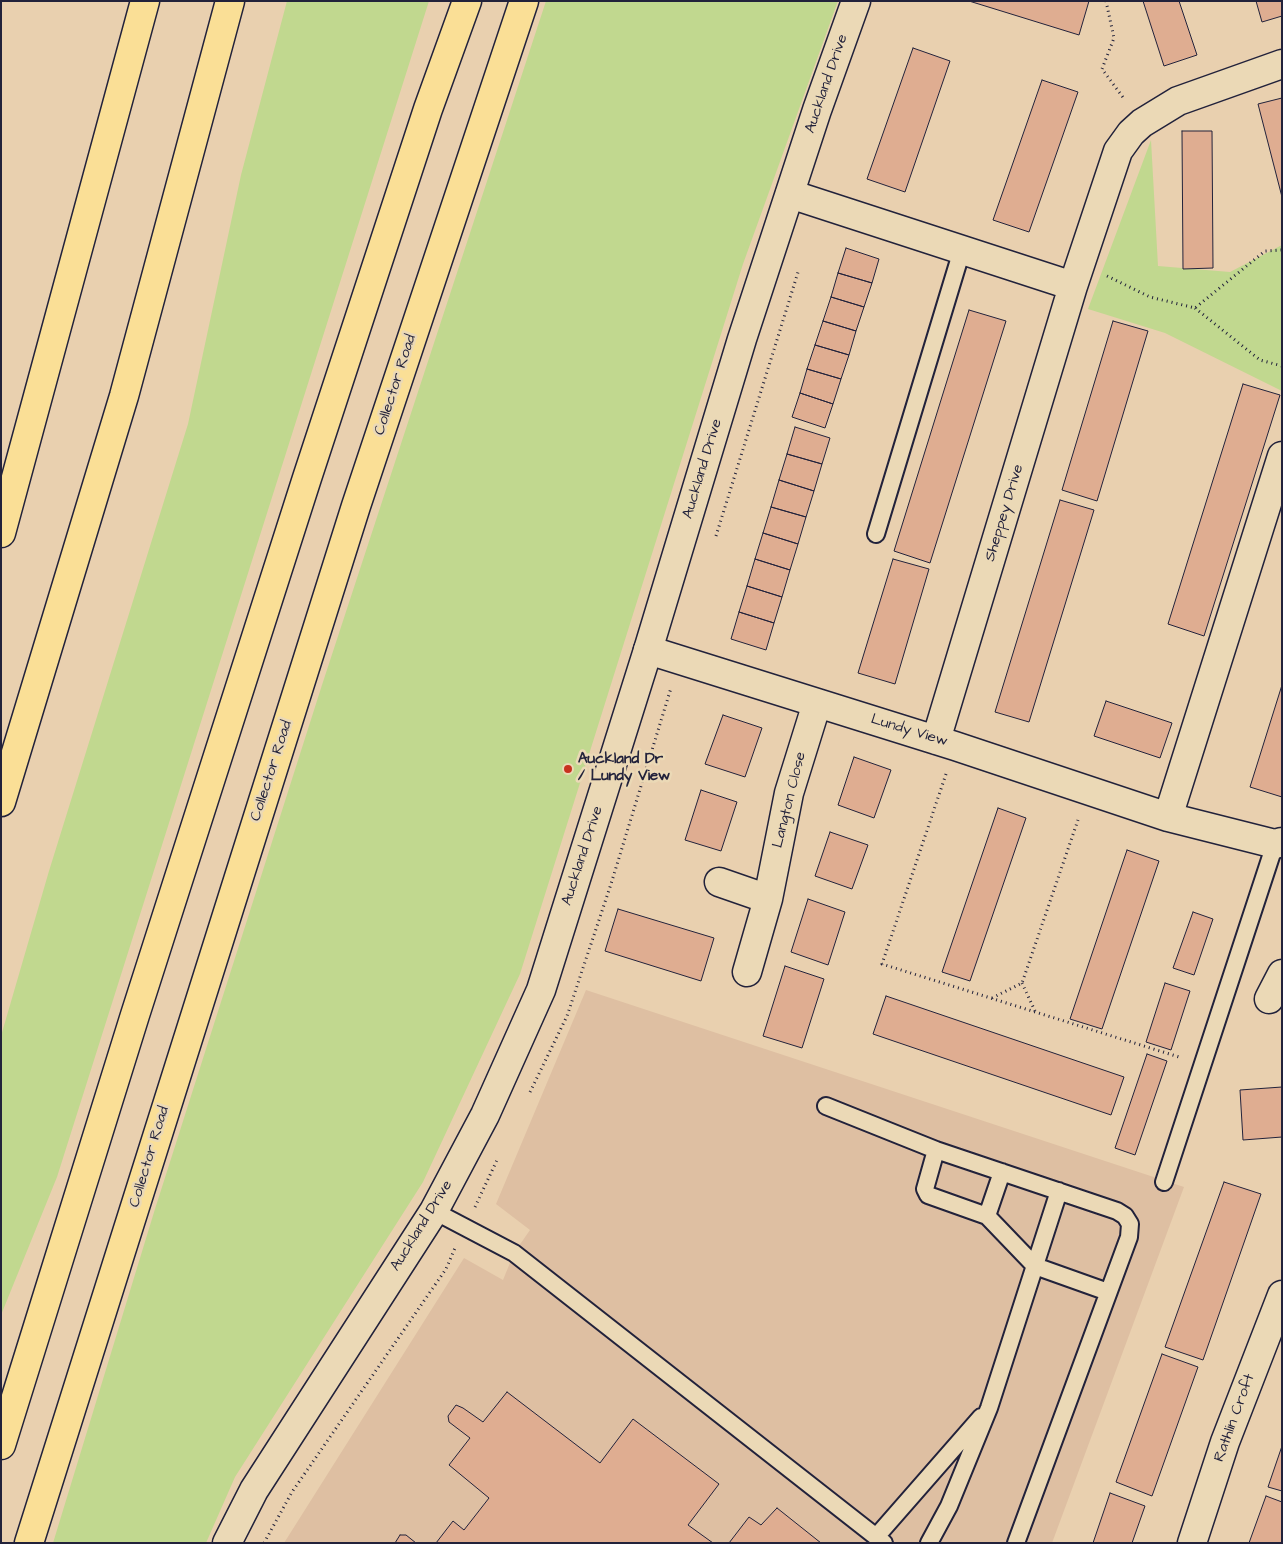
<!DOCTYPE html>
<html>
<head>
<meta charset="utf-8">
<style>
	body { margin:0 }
	#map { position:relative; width:1283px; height:1544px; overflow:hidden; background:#e9d0af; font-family:"Architects Daughter",sans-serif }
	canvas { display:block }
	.frame { position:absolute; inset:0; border:2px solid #22223b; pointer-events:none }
</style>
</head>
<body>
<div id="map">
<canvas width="1283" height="1544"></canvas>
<div class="frame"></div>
</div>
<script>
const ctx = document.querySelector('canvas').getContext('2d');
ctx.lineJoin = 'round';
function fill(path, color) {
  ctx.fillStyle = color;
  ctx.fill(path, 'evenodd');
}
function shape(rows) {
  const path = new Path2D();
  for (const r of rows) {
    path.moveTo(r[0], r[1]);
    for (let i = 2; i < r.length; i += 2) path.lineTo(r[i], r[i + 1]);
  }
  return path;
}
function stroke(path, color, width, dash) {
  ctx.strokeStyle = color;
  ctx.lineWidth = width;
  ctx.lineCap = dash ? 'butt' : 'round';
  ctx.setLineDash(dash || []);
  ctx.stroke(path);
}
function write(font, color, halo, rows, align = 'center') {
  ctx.font = font + ' "Architects Daughter",sans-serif';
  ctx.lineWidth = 5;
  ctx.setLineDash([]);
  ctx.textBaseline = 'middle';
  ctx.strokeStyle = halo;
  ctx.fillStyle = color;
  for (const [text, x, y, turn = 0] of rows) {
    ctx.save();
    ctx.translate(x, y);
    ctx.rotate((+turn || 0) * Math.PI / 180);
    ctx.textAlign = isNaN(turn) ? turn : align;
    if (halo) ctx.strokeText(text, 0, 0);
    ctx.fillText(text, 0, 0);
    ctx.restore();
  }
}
fill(shape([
	[586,990,1184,1187,1052,1543,284,1543,464,1258,503,1280,514,1253,530,1230,496,1204]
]), '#debfa2');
fill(shape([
	[287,1,429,1,57,1177,1,1315,1,1036,49,871,188,424,241,175],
	[546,1,838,1,743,264,520,974,423,1182,235,1477,206,1543,53,1543,155,1209,322,685],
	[1151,140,1158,266,1230,272,1282,245,1282,391,1165,333,1088,309]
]), '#c1d88f');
const building = shape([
	[969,1,1089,1,1079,35,969,1],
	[1143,1,1179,1,1197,55,1164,66,1143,1],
	[1256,1,1282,1,1282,16,1262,22,1256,1],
	[913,48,950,61,905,192,867,179,913,48],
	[1042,80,1078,92,1029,232,993,220,1042,80],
	[1282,98,1282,197,1258,104,1282,98],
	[1182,131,1212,131,1213,268,1183,269,1182,131],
	[846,248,879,259,872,283,838,273,846,248],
	[838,273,872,283,864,307,831,297,838,273],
	[831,297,864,307,856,331,823,321,831,297],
	[969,310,1006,321,930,563,894,551,969,310],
	[823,321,856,331,849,355,815,345,823,321],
	[1113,321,1148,331,1097,501,1062,490,1113,321],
	[815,345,849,355,841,379,807,369,815,345],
	[807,369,841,379,833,404,800,393,807,369],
	[1243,384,1280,395,1204,636,1168,624,1243,384],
	[800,393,833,404,825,428,792,417,800,393],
	[795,427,830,438,822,464,787,454,795,427],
	[787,454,822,464,814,491,779,480,787,454],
	[779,480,814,491,806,517,771,507,779,480],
	[1060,500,1094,510,1029,722,995,712,1060,500],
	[771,507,806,517,798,544,763,533,771,507],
	[763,533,798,544,790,570,755,559,763,533],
	[755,559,790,570,782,597,747,586,755,559],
	[893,559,929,569,895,684,858,673,893,559],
	[747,586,782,597,774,623,739,612,747,586],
	[739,612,774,623,766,650,731,639,739,612],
	[1282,685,1282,797,1250,787,1282,685],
	[1106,701,1172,723,1160,758,1094,736,1106,701],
	[723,715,762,728,745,777,705,764,723,715],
	[854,757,891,770,874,818,838,805,854,757],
	[701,790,737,802,721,851,685,840,701,790],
	[998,808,1026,818,970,981,942,972,998,808],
	[830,832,868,845,852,889,815,876,830,832],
	[1127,850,1159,861,1102,1029,1070,1019,1127,850],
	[808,899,845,912,828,965,791,952,808,899],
	[618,909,714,938,701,981,605,951,618,909],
	[1193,912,1213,919,1194,975,1173,968,1193,912],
	[785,966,824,979,802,1048,763,1036,785,966],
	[1165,983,1190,991,1171,1050,1146,1042,1165,983],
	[886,996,1124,1077,1111,1115,873,1034,886,996],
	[1147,1054,1167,1061,1135,1155,1115,1148,1147,1054],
	[1282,1087,1282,1137,1243,1140,1240,1090,1282,1087],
	[1224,1182,1261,1194,1203,1360,1165,1347,1224,1182],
	[1162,1354,1198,1367,1152,1496,1116,1482,1162,1354],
	[507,1392,600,1463,633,1419,719,1484,688,1525,713,1543,436,1543,453,1521,464,1530,489,1498,449,1465,470,1438,449,1422,448,1416,456,1405,463,1408,483,1422,507,1392],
	[1282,1446,1282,1491,1268,1487,1282,1446],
	[1110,1493,1145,1506,1132,1543,1093,1543,1110,1493],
	[1266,1496,1282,1502,1282,1543,1249,1543,1266,1496],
	[777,1508,821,1543,729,1543,749,1517,761,1525,777,1508],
	[400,1535,406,1535,416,1543,395,1543,400,1535]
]);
fill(building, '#dfad91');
stroke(building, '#22223b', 1);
const lane = shape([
	[876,534,962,250],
	[826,1106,936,1150,1117,1211,1125,1216,1130,1224,1129,1237,1016,1543],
	[936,1150,925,1189,928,1195,987,1216,1035,1266,1108,1292],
	[1164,1182,1275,844],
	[434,1211,514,1253,884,1543],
	[987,1216,1002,1172],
	[876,1537,981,1417],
	[929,1543,949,1506,989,1408,1059,1191]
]);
const street = shape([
	[790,194,1073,286,936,740],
	[1073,286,1118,151,1131,133,1142,123,1178,101,1282,64],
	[648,650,955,746,1168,817,1275,844,1282,842],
	[1168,817,1282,456],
	[719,882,768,899],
	[747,972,768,899,789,793,817,703],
	[1269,999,1282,974],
	[1192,1543,1225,1442,1282,1295]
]);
const secondary = shape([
	[227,1543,254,1490,434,1211,485,1115,541,990,648,650,742,339,817,110,856,1]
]);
const highway = shape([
	[1,533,145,1],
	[1,802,124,396,230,1],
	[1,1445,135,1015,307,478,428,109,467,1],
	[29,1543,356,506,524,1]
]);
stroke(lane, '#22223b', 20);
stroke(street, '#22223b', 31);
stroke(secondary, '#22223b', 31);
stroke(highway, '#22223b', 31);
stroke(shape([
	[1106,1,1114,38,1102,69,1125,100],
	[1107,276,1150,297,1195,308,1265,251,1282,250],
	[1195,308,1260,360,1282,366],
	[716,536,799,269],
	[946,774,882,964,1179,1057],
	[1022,983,1035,1011],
	[992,998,1022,983,1079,817],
	[530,1092,567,1016,611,884,671,688],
	[475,1207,497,1160],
	[264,1543,292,1492,446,1269,455,1248]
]), '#22223b', 3, [1, 4]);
stroke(lane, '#ebd9b6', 16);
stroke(street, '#ebd9b6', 28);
stroke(secondary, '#ebd9b6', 28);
stroke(highway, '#fadf96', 28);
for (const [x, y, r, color] of [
	[568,769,5,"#c8321e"]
]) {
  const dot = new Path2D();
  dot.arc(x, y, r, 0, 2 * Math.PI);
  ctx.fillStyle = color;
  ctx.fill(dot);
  stroke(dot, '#ebd9b6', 2);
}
write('15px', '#22223b', '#ebd9b6', [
	["Auckland Drive",827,84,-71],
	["Collector Road",396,385,-72],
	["Auckland Drive",703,469,-73],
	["Sheppey Drive",1005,513,-73],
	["Lundy View",909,731,17],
	["Collector Road",272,771,-72],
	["Langton Close",790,800,-76],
	["Auckland Drive",583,856,-72],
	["Collector Road",150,1157,-73],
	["Auckland Drive",422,1226,-58],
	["Rathlin Croft",1235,1418,-70]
]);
write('bold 15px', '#22223b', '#ebd9b6', [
	["Auckland Dr",578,760],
	["/ Lundy View",578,777]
], 'left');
</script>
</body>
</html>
